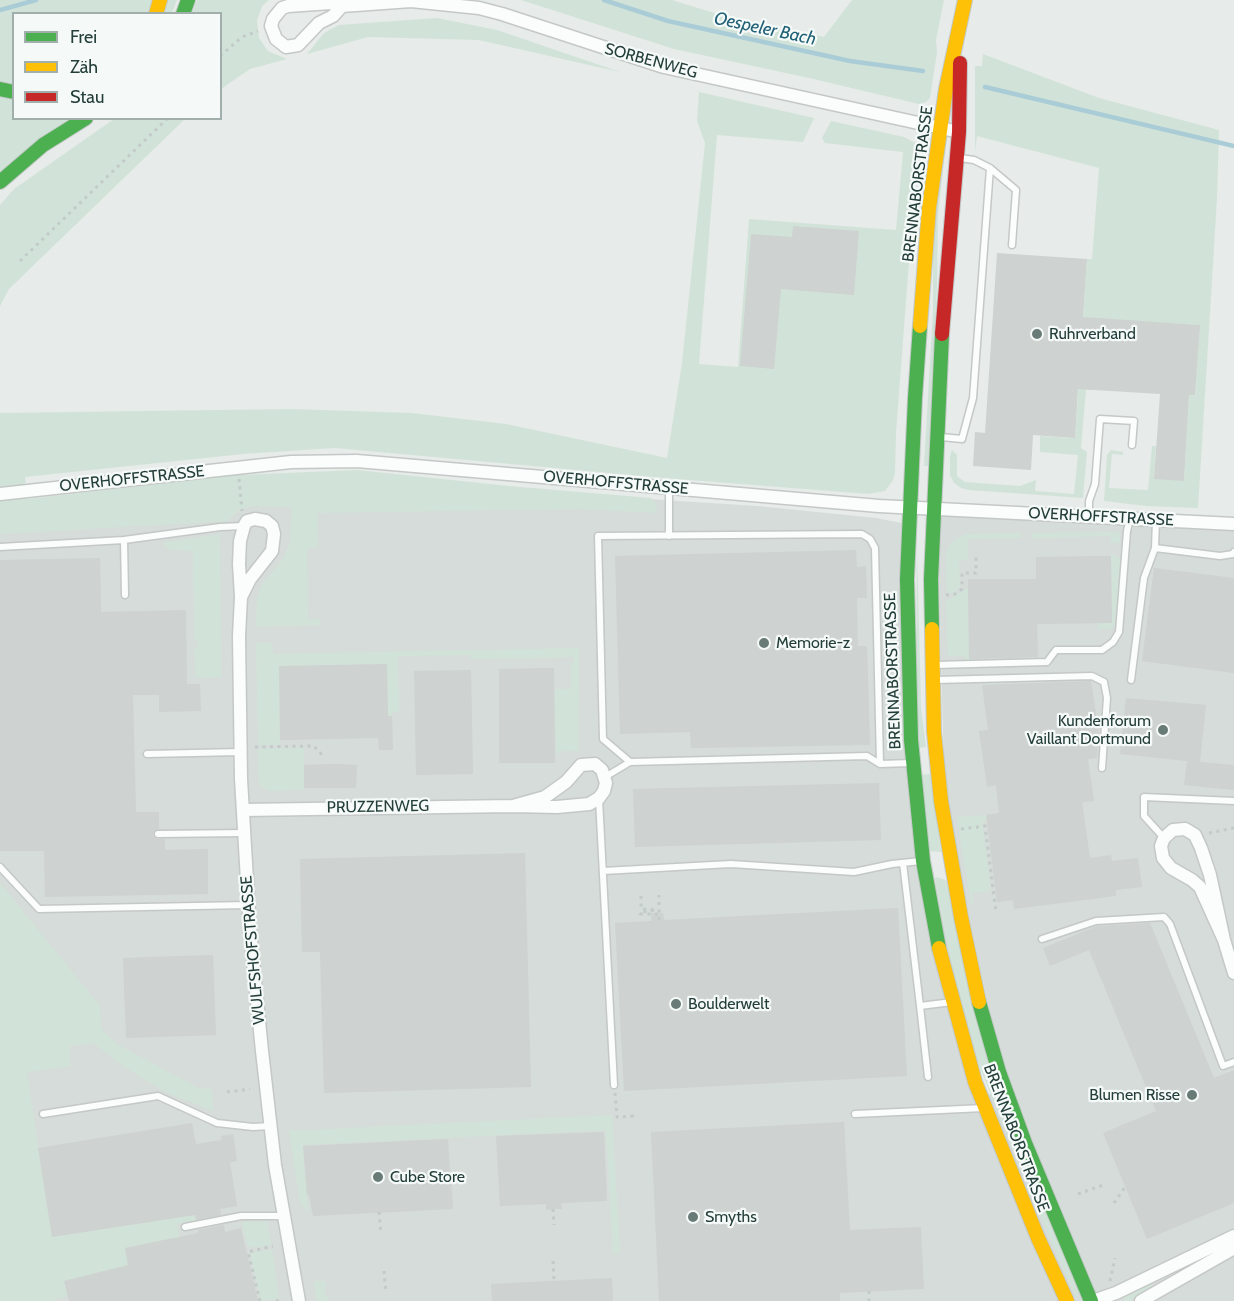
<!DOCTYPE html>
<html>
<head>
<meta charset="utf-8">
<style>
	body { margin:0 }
	#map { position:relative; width:1234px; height:1301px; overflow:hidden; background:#e7ebe9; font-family:Cabin,sans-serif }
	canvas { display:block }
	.legend { position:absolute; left:12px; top:12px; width:210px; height:108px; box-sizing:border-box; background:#f5faf8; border:2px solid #a1afac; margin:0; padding:8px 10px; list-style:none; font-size:18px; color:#243e3a }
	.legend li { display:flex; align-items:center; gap:12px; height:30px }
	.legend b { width:30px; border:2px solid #a1afac }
</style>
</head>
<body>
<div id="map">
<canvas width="1234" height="1301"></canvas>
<ul class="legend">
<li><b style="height:8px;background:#4caf50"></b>Frei</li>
<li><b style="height:8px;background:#ffc107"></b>Zäh</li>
<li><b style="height:8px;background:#c62828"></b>Stau</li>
</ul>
</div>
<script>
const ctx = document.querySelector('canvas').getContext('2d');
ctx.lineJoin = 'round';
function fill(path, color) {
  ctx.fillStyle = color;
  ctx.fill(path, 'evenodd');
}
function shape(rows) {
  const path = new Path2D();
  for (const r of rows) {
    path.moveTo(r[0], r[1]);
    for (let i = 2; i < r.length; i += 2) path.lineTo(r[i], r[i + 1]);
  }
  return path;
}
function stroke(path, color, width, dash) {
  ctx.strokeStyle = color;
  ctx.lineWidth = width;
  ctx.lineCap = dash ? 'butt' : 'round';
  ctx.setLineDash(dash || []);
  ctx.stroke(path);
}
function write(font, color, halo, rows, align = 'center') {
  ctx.font = font + ' Cabin,sans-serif';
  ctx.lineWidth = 4.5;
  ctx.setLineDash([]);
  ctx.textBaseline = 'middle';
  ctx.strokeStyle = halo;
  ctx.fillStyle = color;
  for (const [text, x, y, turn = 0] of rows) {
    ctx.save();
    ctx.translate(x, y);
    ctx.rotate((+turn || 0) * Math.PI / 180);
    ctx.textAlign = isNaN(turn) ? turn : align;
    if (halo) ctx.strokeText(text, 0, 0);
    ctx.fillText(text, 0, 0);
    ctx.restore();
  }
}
fill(shape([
	[442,486,757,506,876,518,906,524,908,743,978,1098,1008,1088,1002,1071,945,802,937,512,1234,526,1234,1301,52,1301,0,995,0,525]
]), '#d5dcd9');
fill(shape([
	[0,0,177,0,172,13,14,14,14,118,71,119,0,175],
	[197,0,269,0,262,6,257,21,259,38,268,51,287,59,250,69,221,89,220,14,192,14],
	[521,0,672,0,714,13,824,37,852,0,944,0,936,40,937,52,930,98,926,102,919,104,809,78,674,49],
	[437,18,497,30,620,72,479,40,368,37,307,54,324,33,339,25],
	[983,54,1099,98,1219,130,1217,199,1198,508,1146,506,1104,501,1107,455,1111,450,1123,452,1123,455,1112,454,1109,488,1148,490,1152,446,1156,446,1154,478,1184,480,1189,395,1195,395,1199,325,1101,319,1096,390,1086,390,1081,448,1087,452,1083,498,969,490,961,488,954,483,950,475,950,456,952,450,957,455,957,476,965,482,1020,486,1036,480,1035,491,1074,494,1078,455,1040,452,1040,436,1075,438,1087,259,1092,259,1099,168,977,136,975,152,975,66,982,66],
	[699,92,814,118,803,142,717,135,699,364,738,367,749,219,896,230,903,152,825,143,822,138,831,121,904,137,915,143,917,156,896,433,895,473,893,480,885,491,868,494,664,478,335,448,243,454,25,477,27,499,238,475,357,470,509,486,651,498,656,504,657,513,581,509,317,513,318,547,307,548,308,620,320,619,320,625,256,626,257,597,263,583,284,558,290,542,292,507,252,506,239,510,228,521,0,534,0,413,291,409,412,413,506,424,667,458,682,363,705,143,697,121],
	[114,119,185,119,9,289,0,306,0,205,14,189],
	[945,151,938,215,937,286,928,466,924,466,933,310,933,239],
	[1114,532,1120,533,1120,542,1111,544,1111,536,1031,538,1031,533],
	[1020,533,1021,538,968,539,968,560,959,560,960,587,954,593,947,593,946,556,949,546,956,539,966,534],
	[220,534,221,677,196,678,194,648,198,647,198,640,194,640,193,551,170,550,162,543],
	[917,546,921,707,926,747,919,748,916,688],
	[1111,554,1118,556,1121,563,1115,624,1110,629,1098,629,1098,623,1112,623],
	[968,588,969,659,1038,659,1038,660,967,661,964,656,948,656,946,601],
	[256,643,272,643,273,654,579,648,578,751,562,751,561,753,556,753,555,689,571,689,571,663,573,663,573,657,471,659,470,655,398,656,399,711,392,712,391,716,388,716,387,664,279,666,280,745,258,745],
	[304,748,304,790,271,791,261,787,258,775,258,749],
	[930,774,941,852,929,851,922,775],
	[986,815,987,821,982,822,991,891,972,893,973,905,971,905,957,817],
	[936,877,946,880,1079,1298,1075,1295,1051,1241,976,1058,955,986,935,879],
	[0,883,100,1006,101,1029,117,1044,198,1088,211,1089,214,1111,165,1092,125,1067,93,1043,70,1046,70,1066,27,1072,52,1237,195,1215,196,1221,177,1224,179,1237,125,1248,128,1265,64,1281,67,1296,55,1299,55,1301,0,1301],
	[612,1115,620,1252,613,1253,606,1130,303,1145,308,1212,300,1203,289,1131],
	[242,1222,267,1222,271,1245,254,1248,253,1246,248,1247],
	[272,1249,279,1298,261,1301,250,1253],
	[314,1281,325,1281,325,1295,328,1296,328,1301,317,1301],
	[1150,1284,1153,1285,1152,1289,1130,1301,1125,1301,1123,1297]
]), '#d1e3d8');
stroke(shape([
	[604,0,668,21,850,61,923,71],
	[0,10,36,0],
	[985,87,1234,146]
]), '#aaccd7', 4.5);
fill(shape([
	[793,226,859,231,854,295,781,289,774,369,740,366,751,234,792,237],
	[997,253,1087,259,1083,317,1200,325,1195,395,1189,395,1184,481,1154,479,1160,394,1078,389,1075,438,1033,435,1031,470,973,466,975,432,985,433],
	[856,550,857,567,866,566,867,598,857,598,858,646,867,646,870,745,691,748,690,732,620,734,615,556],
	[1111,556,1112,623,1037,624,1038,657,969,659,968,579,1036,579,1036,557],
	[100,558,101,612,186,610,187,684,200,684,201,711,159,712,159,695,133,695,136,812,159,812,159,829,155,830,153,835,156,839,165,839,165,850,208,849,208,894,45,897,44,851,0,851,0,560],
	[1154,568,1234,578,1234,673,1142,661],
	[387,664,388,716,392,716,393,750,379,750,378,738,280,740,279,666],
	[554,668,555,763,499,763,499,669],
	[471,670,473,774,416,775,414,671],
	[1091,681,1099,733,1097,758,1088,759,1094,801,1082,802,1090,858,1111,855,1112,861,1138,858,1142,887,1116,890,1116,896,1014,909,1013,900,997,902,986,815,999,813,996,785,987,787,979,731,988,730,982,685],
	[1126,698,1206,705,1200,762,1234,765,1234,790,1184,785,1187,761,1120,754],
	[334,764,357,765,356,788,304,788,304,765],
	[879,783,881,840,635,847,633,789],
	[525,853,531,1087,324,1093,320,952,302,952,300,859],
	[898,908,907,1076,624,1091,615,923,651,921,651,913,663,913,664,920],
	[1150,923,1214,1078,1234,1070,1234,1203,1147,1239,1103,1133,1156,1111,1089,950,1050,966,1043,948,1097,926],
	[213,955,216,1035,126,1038,123,958],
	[844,1122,850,1230,921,1227,924,1289,840,1293,840,1301,659,1301,651,1132],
	[192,1123,196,1144,222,1140,221,1136,233,1134,237,1161,230,1162,237,1206,220,1209,221,1215,196,1220,195,1215,52,1237,38,1148],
	[604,1132,607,1201,561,1203,562,1209,553,1209,546,1210,546,1204,500,1206,496,1136],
	[448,1139,453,1209,313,1216,309,1195,307,1195,303,1146],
	[224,1225,225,1232,241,1228,258,1301,69,1301,64,1281,128,1265,125,1248,198,1233,198,1230],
	[612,1278,613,1301,492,1301,491,1284]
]), '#ced2d1');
const lane = shape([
	[960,158,974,160,990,168,1016,190,1012,245],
	[941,437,962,439,973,398,990,168],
	[1089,516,1089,501,1095,484,1100,419,1134,421,1132,445],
	[669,536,669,488],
	[0,547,124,540],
	[1155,548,1220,556,1233,554,1234,552],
	[125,595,124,540,220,527,244,526],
	[935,665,1047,662,1056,650,1102,650,1113,642,1119,632,1127,531,1130,519],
	[936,680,1092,676,1104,682,1107,698,1102,768],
	[1131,680,1144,578,1155,548,1156,520],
	[147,754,240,752],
	[880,764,875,548,870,539,862,534,598,536,603,739,630,762,867,756,880,764,912,763],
	[605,777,630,762],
	[599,799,614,1085],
	[158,834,244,833],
	[1164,838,1144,816,1144,797,1234,801],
	[903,863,920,1006,952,1002],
	[0,867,39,909,248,905],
	[603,871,731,864,854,872,892,864,921,861],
	[1042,939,1096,921,1164,917,1170,924,1223,1066,1234,1062],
	[920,1006,928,1077],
	[43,1114,158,1096,217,1123,253,1127,270,1126],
	[855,1114,984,1108],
	[185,1227,241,1216,284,1216]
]);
const street = shape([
	[331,3,342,6,333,16,319,23,298,45,286,47,276,39,271,26,273,19,282,8,288,6,331,3],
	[342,6,411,1,479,8,502,14,664,67,959,132],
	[0,494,291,462,357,461,879,506,1234,524],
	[241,597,250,579,272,551,274,534,272,526,266,521,255,519,247,521,244,526,240,541,239,564,241,597,239,636,241,779,250,931,262,1051,275,1165,299,1301],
	[595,764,602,770,606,783,604,791,599,798,589,804,557,807,513,806,545,797,566,782,581,765,595,764],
	[243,810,513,806],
	[1185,829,1195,835,1201,848,1210,875,1224,940,1200,887,1192,880,1171,868,1163,858,1161,846,1164,838,1173,830,1185,829],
	[1224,940,1234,973],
	[1093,1301,1116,1293,1234,1236],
	[1141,1301,1234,1248]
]);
const fast = shape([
	[183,14,188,0],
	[0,89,14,92],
	[0,182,43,145,86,118],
	[920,326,915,398,907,579,911,740,923,861,939,948],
	[932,629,931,579,942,334],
	[979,1002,999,1072,1025,1143,1091,1301]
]);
const slow = shape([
	[156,14,160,0],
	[920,326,929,208,946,89,965,0],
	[932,629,934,732,941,801,961,917,979,1002],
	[939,948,975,1082,1038,1238,1067,1301]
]);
const jam = shape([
	[942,334,959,132,960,63]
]);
stroke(lane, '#c4c8c6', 9);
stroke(street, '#c4c8c6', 15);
stroke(fast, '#c2c8c6', 16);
stroke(slow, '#c2c8c6', 16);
stroke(jam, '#c2c8c6', 16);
stroke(shape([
	[220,56,242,37,258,31],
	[20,261,168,118],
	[239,479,242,511],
	[946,595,955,594,962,589,962,573,976,573,976,557],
	[255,747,314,746,323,756],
	[961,829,985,826,996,912],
	[1209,833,1234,828],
	[641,896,641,909,656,910,642,912,640,914,659,914],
	[659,920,659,895],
	[227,1092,250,1089],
	[615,1093,617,1117,633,1116,633,1120],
	[1078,1194,1106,1184],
	[1114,1203,1125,1187],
	[553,1209,554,1225],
	[379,1212,381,1234],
	[553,1261,554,1281],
	[384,1271,386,1293],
	[1110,1281,1115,1258],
	[869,1291,869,1301],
	[260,1301,248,1252,273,1246],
	[276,1301,281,1300]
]), '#c2cbc9', 3, [3, 4.5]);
stroke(lane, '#fbfcfc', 6);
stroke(street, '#fbfcfc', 12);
stroke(fast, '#4caf50', 14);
stroke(slow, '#ffc107', 14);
stroke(jam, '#c62828', 14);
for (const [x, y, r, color] of [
	[1037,334,6,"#687b77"],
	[764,643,6,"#687b77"],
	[1163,730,6,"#687b77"],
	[676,1004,6,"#687b77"],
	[1192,1095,6,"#687b77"],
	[378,1177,6,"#687b77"],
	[693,1217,6,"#687b77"]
]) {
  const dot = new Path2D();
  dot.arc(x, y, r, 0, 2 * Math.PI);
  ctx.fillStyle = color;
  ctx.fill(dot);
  stroke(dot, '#f5faf8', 2);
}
write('16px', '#243e3a', '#f5faf8', [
	["SORBENWEG",651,61,15],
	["BRENNABORSTRASSE",918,184,-83],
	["OVERHOFFSTRASSE",132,479,-6],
	["OVERHOFFSTRASSE",616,483,5],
	["OVERHOFFSTRASSE",1101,517,3],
	["BRENNABORSTRASSE",893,671,-92],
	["PRUZZENWEG",378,807,-1],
	["WULFSHOFSTRASSE",253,950,-95],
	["BRENNABORSTRASSE",1016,1138,69]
]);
write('16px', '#243e3a', '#f5faf8', [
	["Ruhrverband",1049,334],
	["Memorie-z",776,643],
	["Kundenforum",1151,721,"right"],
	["Vaillant Dortmund",1151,739,"right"],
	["Boulderwelt",688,1004],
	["Blumen Risse",1180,1095,"right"],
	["Cube Store",390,1177],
	["Smyths",705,1217]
], 'left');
write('italic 18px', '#216178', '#f5faf8', [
	["Oespeler Bach",765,29,12]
]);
</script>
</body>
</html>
